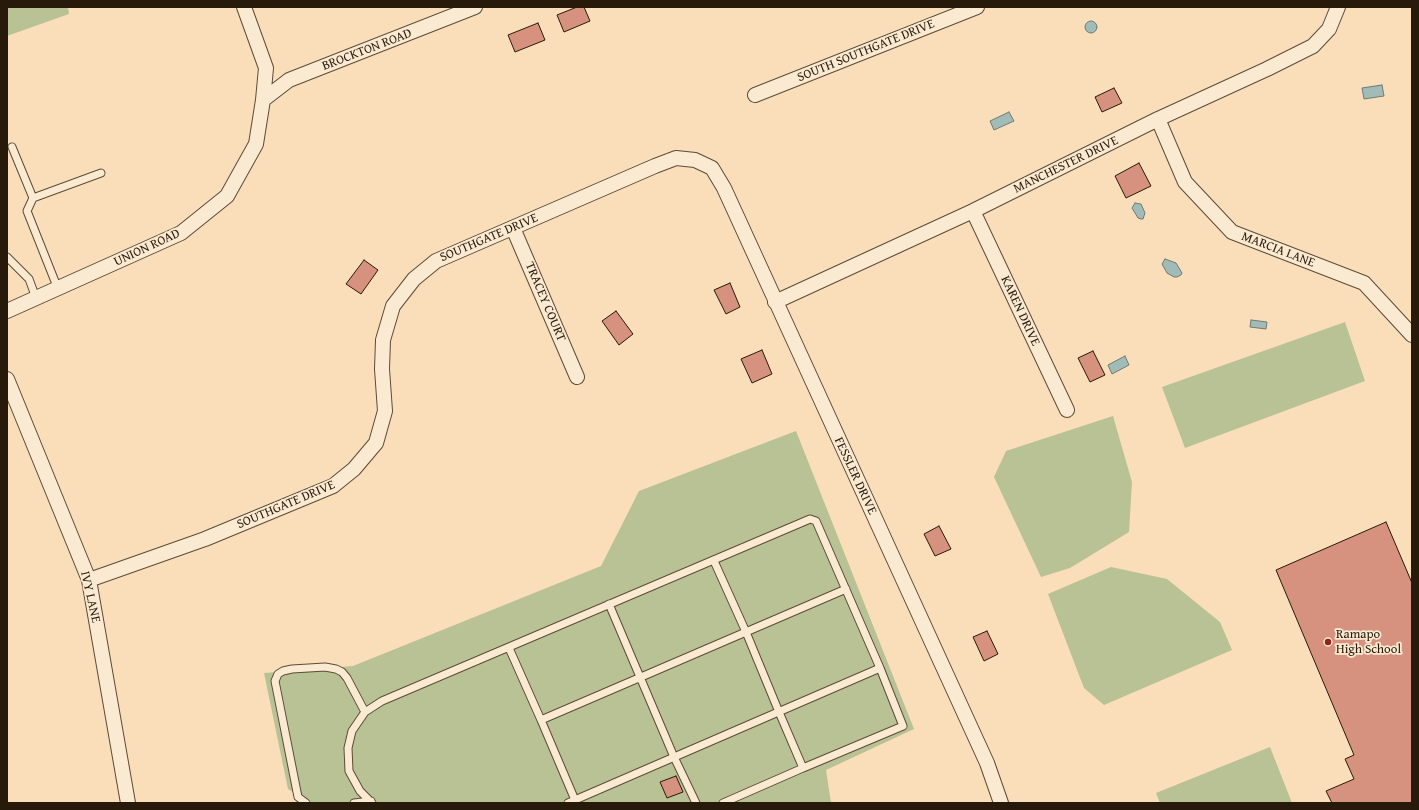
<!DOCTYPE html>
<html>
<head>
<meta charset="utf-8">
<style>
	body { margin:0 }
	#map { position:relative; width:1419px; height:810px; overflow:hidden; background:#f9deb9; font-family:"Gentium Book Plus",serif }
	canvas { display:block }
	.frame { position:absolute; inset:0; border:8px solid #271a0a; pointer-events:none }
</style>
</head>
<body>
<div id="map">
<canvas width="1419" height="810"></canvas>
<div class="frame"></div>
</div>
<script>
const ctx = document.querySelector('canvas').getContext('2d');
ctx.lineJoin = 'round';
function fill(path, color) {
  ctx.fillStyle = color;
  ctx.fill(path, 'evenodd');
}
function shape(rows) {
  const path = new Path2D();
  for (const r of rows) {
    if (r.length === 3) {
      path.moveTo(r[0] + r[2], r[1]);
      path.arc(r[0], r[1], r[2], 0, 2 * Math.PI);
      continue;
    }
    path.moveTo(r[0], r[1]);
    for (let i = 2; i < r.length; i += 2) path.lineTo(r[i], r[i + 1]);
  }
  return path;
}
function stroke(path, color, width, dash) {
  ctx.strokeStyle = color;
  ctx.lineWidth = width;
  ctx.lineCap = dash ? 'butt' : 'round';
  ctx.setLineDash(dash || []);
  ctx.stroke(path);
}
function write(font, color, halo, rows, align = 'center') {
  ctx.font = font + ' "Gentium Book Plus",serif';
  ctx.lineWidth = 3.5;
  ctx.setLineDash([]);
  ctx.textBaseline = 'middle';
  ctx.strokeStyle = halo;
  ctx.fillStyle = color;
  for (const [text, x, y, turn = 0] of rows) {
    ctx.save();
    ctx.translate(x, y);
    ctx.rotate((+turn || 0) * Math.PI / 180);
    ctx.textAlign = isNaN(turn) ? turn : align;
    if (halo) ctx.strokeText(text, 0, 0);
    ctx.fillText(text, 0, 0);
    ctx.restore();
  }
}
fill(shape([
	[7,7,68,7,69,14,7,36],
	[1345,322,1365,381,1185,448,1162,387],
	[1113,416,1132,482,1129,532,1070,568,1041,577,994,477,1006,451],
	[796,431,914,729,826,770,831,803,312,803,288,789,264,673,353,666,601,566,639,491],
	[1111,567,1167,579,1220,622,1232,650,1104,705,1084,688,1048,594],
	[1270,747,1292,803,1160,803,1156,793]
]), '#b8c294');
const water = shape([
	[1091,27,6],
	[1382,85,1384,96,1364,99,1362,88,1382,85],
	[1009,112,1014,121,994,130,990,121,1009,112],
	[1135,203,1141,204,1145,213,1143,219,1141,219,1138,218,1132,208,1135,203],
	[1165,259,1176,263,1182,273,1181,275,1177,277,1174,277,1167,273,1162,264,1165,259],
	[1251,320,1267,322,1266,329,1250,327,1251,320],
	[1125,356,1129,365,1112,374,1108,365,1125,356]
]);
fill(water, '#a0bbb8');
stroke(water, '#707b72', 1);
const building = shape([
	[577,7,584,7,590,21,564,32,557,15,577,7],
	[538,23,545,40,515,52,508,35,538,23],
	[1114,88,1122,103,1102,112,1095,97,1114,88],
	[1139,163,1151,186,1126,198,1115,176,1139,163],
	[364,260,378,270,361,294,346,284,364,260],
	[730,283,740,307,726,314,714,290,730,283],
	[616,311,633,334,619,345,602,321,616,311],
	[762,350,772,374,752,383,741,359,762,350],
	[1093,351,1105,375,1090,382,1078,358,1093,351],
	[1386,522,1412,583,1412,803,1332,803,1326,791,1354,779,1345,759,1354,755,1276,570,1386,522],
	[939,526,951,549,935,556,924,534,939,526],
	[987,631,998,654,984,661,973,637,987,631],
	[676,776,683,792,667,798,660,782,676,776]
]);
fill(building, '#d6917f');
stroke(building, '#271a0a', 1);
const service = shape([
	[12,147,33,198,27,211,58,289],
	[33,198,101,173],
	[7,257,29,279,36,298],
	[714,561,746,632,779,712,803,768,903,726,880,668],
	[609,604,674,757,696,803],
	[509,648,541,720],
	[575,800,541,720,846,589],
	[306,803,298,797,297,792,275,681,278,674,283,671,292,669,325,667,336,669,342,672,347,678,365,712],
	[354,803,371,801],
	[372,803,360,791,349,771,348,748,352,731,365,712,382,701,810,519,816,521,880,668,568,803],
	[723,803,803,768]
]);
const minor = shape([
	[755,95,977,7],
	[263,100,289,80,475,7],
	[1158,119,1185,182,1232,232,1364,283,1412,335],
	[973,211,1067,410],
	[513,228,577,377],
	[775,302,973,211,1158,119,1267,69,1313,46,1329,29,1338,7],
	[7,311,181,233,227,196,256,144,263,100,266,68,244,7],
	[7,379,89,580,128,803],
	[89,580,205,539,333,486,354,469,376,443,385,411,382,369,383,340,393,306,414,279,436,261,655,166,676,158,695,160,712,168,724,188,987,763,1001,803]
]);
stroke(service, '#5c4b36', 9);
stroke(minor, '#5c4b36', 16);
stroke(service, '#fbead2', 7);
stroke(minor, '#fbead2', 14);
for (const [x, y, r, color] of [
	[1328,642,4,"#8f2418"]
]) {
  const dot = new Path2D();
  dot.arc(x, y, r, 0, 2 * Math.PI);
  ctx.fillStyle = color;
  ctx.fill(dot);
  stroke(dot, '#fbead2', 1.5);
}
write('13px', '#271a0a', '#fbead2', [
	["BROCKTON ROAD",367,50,-21],
	["SOUTH SOUTHGATE DRIVE",866,51,-22],
	["MANCHESTER DRIVE",1066,165,-26],
	["SOUTHGATE DRIVE",489,238,-23],
	["UNION ROAD",147,248,-25],
	["MARCIA LANE",1278,250,21],
	["TRACEY COURT",545,302,67],
	["KAREN DRIVE",1020,311,65],
	["FESSLER DRIVE",855,476,65],
	["SOUTHGATE DRIVE",286,505,-23],
	["IVY LANE",90,597,77]
]);
write('13px', '#271a0a', '#fbead2', [
	["Ramapo",1336,635],
	["High School",1336,650]
], 'left');
</script>
</body>
</html>
